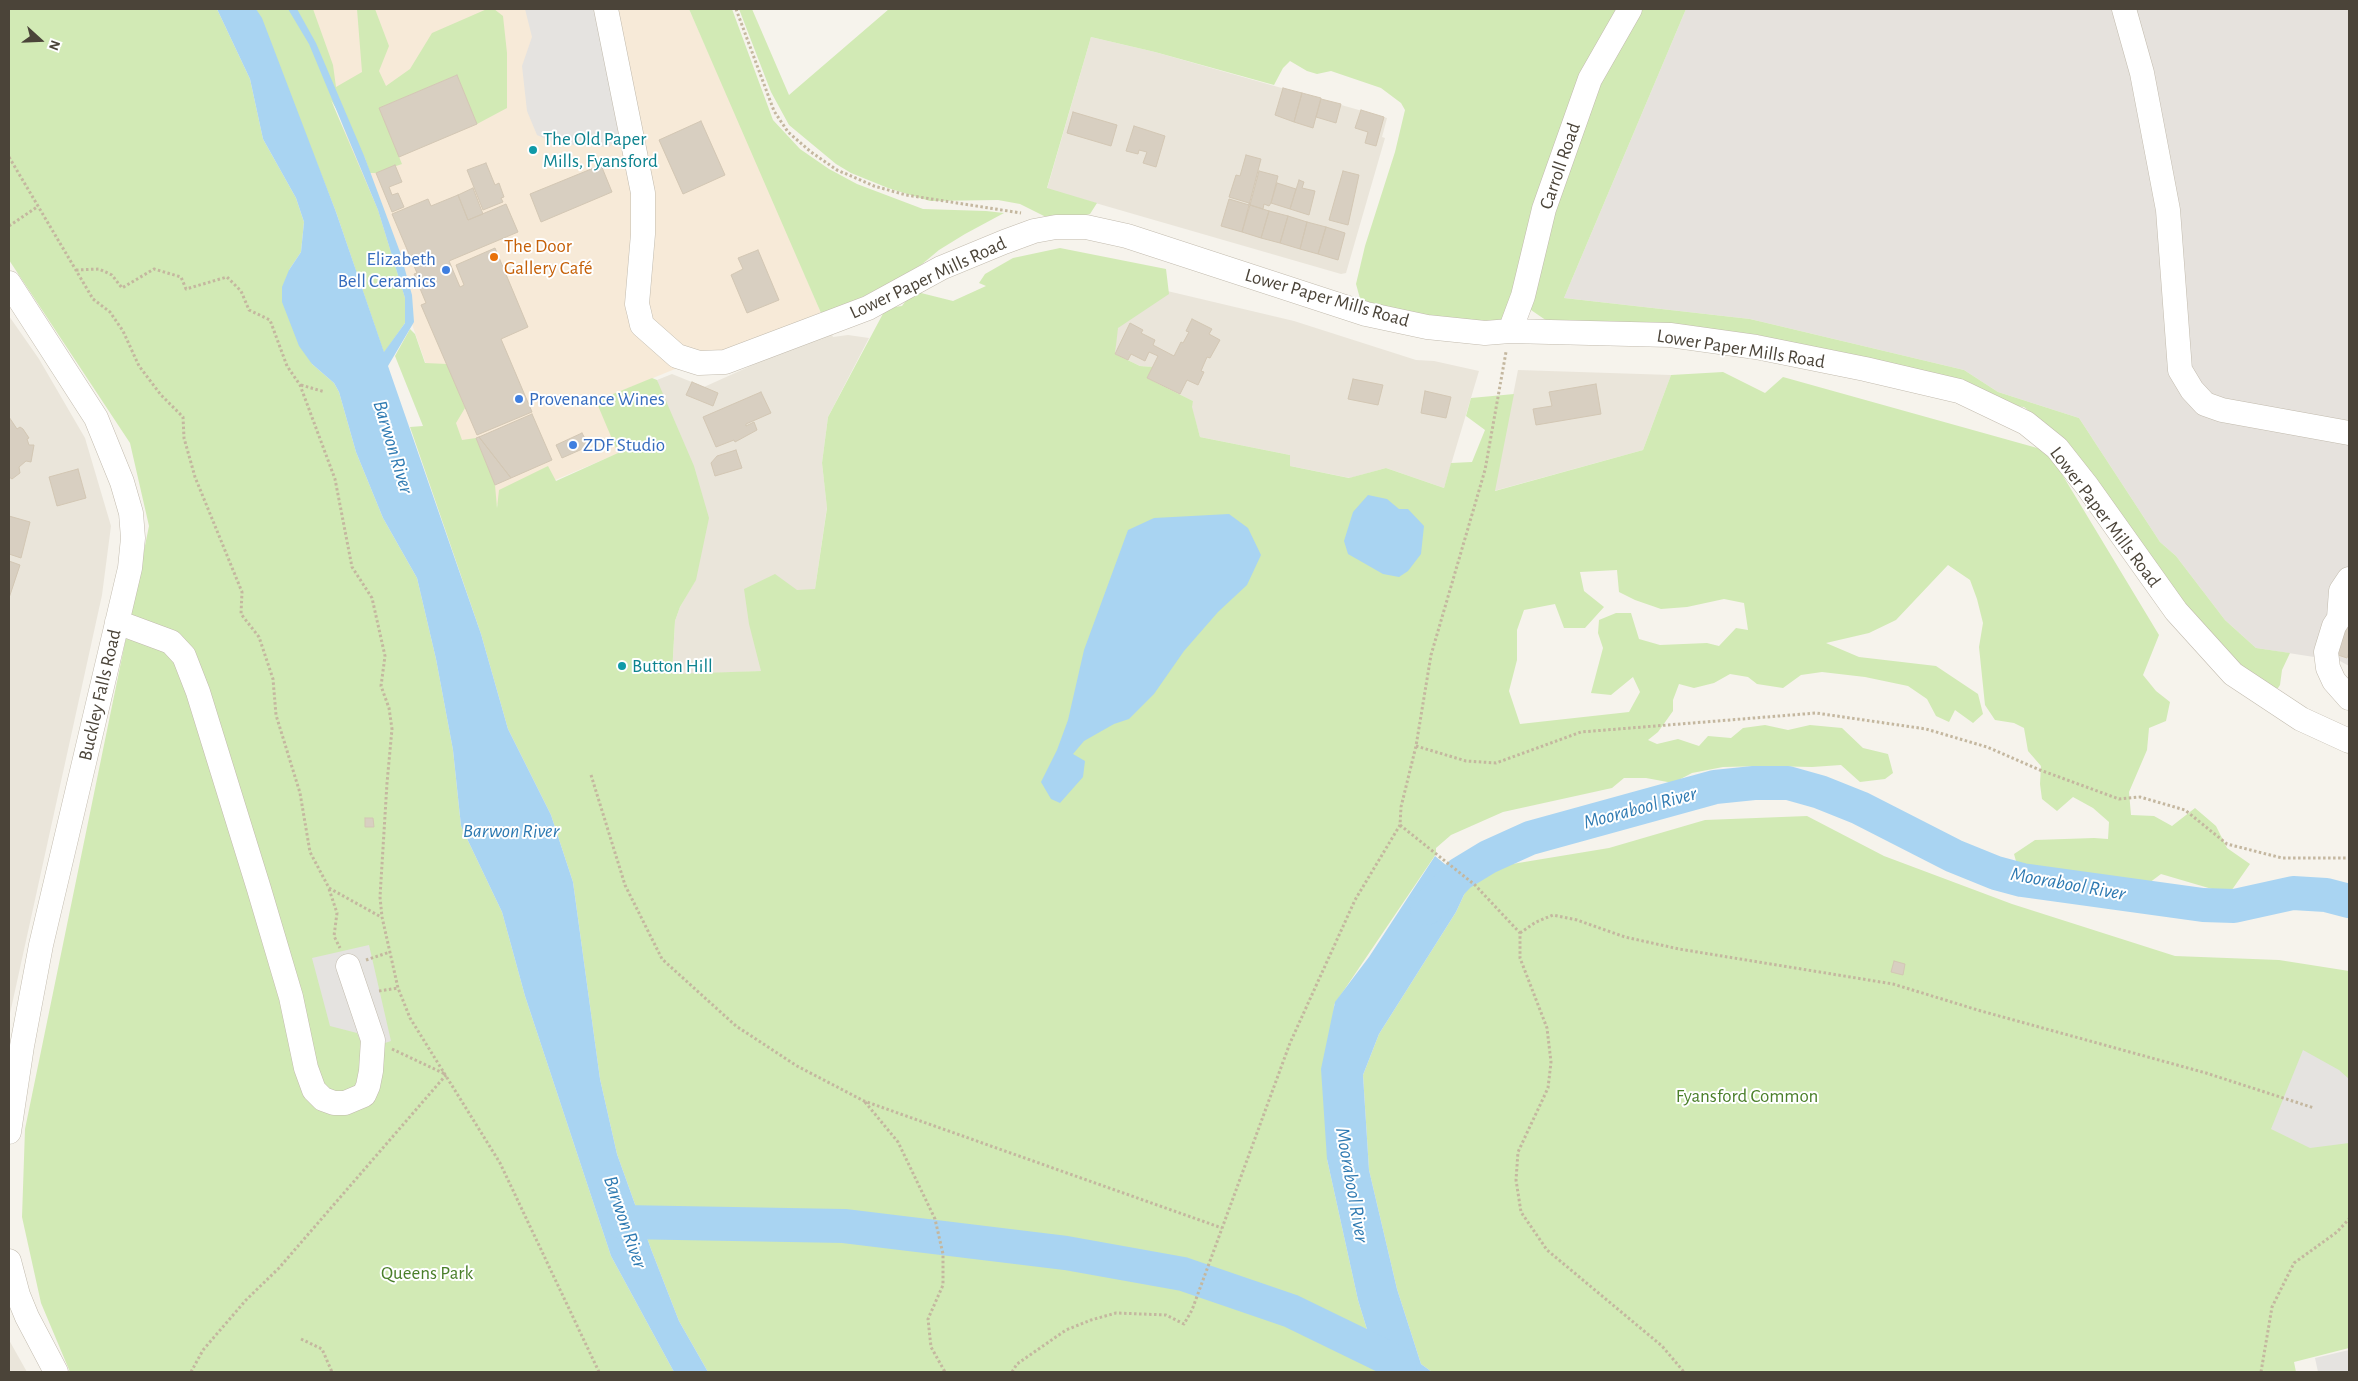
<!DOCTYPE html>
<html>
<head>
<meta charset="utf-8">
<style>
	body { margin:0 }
	#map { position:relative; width:2358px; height:1381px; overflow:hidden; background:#f6f3ec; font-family:"Alegreya Sans",sans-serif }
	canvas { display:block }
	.frame { position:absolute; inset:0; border:10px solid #4b4439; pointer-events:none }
	.north { position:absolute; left:15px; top:15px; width:50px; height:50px; -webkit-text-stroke:4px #fff; paint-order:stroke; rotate:110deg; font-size:14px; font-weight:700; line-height:20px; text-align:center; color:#4b4439 }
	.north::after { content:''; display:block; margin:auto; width:18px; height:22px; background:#4b4439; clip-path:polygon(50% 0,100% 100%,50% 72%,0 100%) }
</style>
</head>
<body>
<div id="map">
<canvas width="2358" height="1381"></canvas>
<div class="frame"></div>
<div class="north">N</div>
</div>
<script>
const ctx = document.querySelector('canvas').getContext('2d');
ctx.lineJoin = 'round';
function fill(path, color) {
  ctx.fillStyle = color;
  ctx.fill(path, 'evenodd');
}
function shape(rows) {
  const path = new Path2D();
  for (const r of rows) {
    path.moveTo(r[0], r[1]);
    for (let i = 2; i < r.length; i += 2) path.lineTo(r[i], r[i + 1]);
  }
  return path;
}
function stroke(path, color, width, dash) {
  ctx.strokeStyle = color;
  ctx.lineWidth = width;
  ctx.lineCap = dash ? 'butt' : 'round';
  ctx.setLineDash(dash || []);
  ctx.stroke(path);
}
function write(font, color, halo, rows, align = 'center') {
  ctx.font = font + ' "Alegreya Sans",sans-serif';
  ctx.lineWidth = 4;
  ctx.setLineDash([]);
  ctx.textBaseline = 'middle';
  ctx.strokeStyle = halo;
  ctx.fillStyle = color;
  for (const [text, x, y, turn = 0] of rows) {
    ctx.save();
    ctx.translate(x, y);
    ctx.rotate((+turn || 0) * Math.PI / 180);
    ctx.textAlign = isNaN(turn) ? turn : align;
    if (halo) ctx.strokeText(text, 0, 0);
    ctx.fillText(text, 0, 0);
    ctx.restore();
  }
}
fill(shape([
	[1091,37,1155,52,1387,118,1382,137,1385,138,1346,273,1341,274,1047,189],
	[1142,285,1294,321,1416,360,1434,361,1479,371,1444,488,1386,468,1350,478,1290,466,1290,455,1200,437,1191,406,1193,401,1147,378,1152,367,1140,366,1115,354,1116,331],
	[9,316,39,359,85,438,111,526,102,595,9,1018],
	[830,330,833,337,848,335,869,338,828,417,822,463,827,507,815,589,762,671,672,675,675,621,680,607,696,579,657,380,672,374,704,387],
	[1518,370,1671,375,1643,450,1494,491],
	[9,1340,27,1372,9,1372]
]), '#eae5da');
fill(shape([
	[302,9,689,9,762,172,828,330,746,366,675,369,597,401,619,453,482,511,430,376]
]), '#f7ead8');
fill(shape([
	[1686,9,2349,9,2349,666,2340,661,2256,648,2225,620,2176,556,2160,542,2079,418,1998,392,1964,370,1750,319,1564,298]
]), '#e6e2dd');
fill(shape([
	[9,9,217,9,250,79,263,139,296,198,304,222,301,252,289,270,312,364,334,383,339,392,356,452,383,518,417,578,436,659,453,750,461,826,502,912,525,996,611,1256,674,1372,70,1372,41,1303,22,1217,25,1129,149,526,130,443,9,260],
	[256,9,313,9,333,65,336,87,362,72,357,9,375,9,389,46,379,71,386,86,410,69,432,33,487,9,494,9,503,16,507,53,507,108,477,124,457,75,379,108,402,164,376,173,370,173,365,158,331,100,378,210,405,298,405,323,384,353,336,212],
	[689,9,732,9,773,120,800,149,829,169,857,184,923,209,986,211,1004,213,965,234,939,250,921,265,884,286,843,307,821,313],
	[739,9,752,9,789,95,889,9,1686,9,1564,298,1750,319,1964,370,1998,392,2079,418,2160,542,2176,556,2225,620,2256,648,2290,653,2282,670,2280,685,2278,688,2273,688,2262,683,2221,649,2035,416,2024,407,2006,405,1972,395,1550,323,1531,310,1531,296,1514,326,1474,325,1361,302,1356,284,1365,246,1395,152,1405,110,1401,103,1381,88,1331,71,1317,74,1307,71,1290,61,1283,68,1274,85,1155,52,1091,37,1047,188,1097,203,1090,214,1079,217,1048,218,1020,204,998,200,930,201,888,188,851,173,836,164,789,125,771,92],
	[1060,248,1166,269,1169,294,1118,328,1115,354,1140,366,1153,367,1147,378,1193,401,1192,407,1200,437,1290,455,1290,466,1349,478,1386,468,1444,488,1451,463,1472,462,1485,430,1466,416,1471,398,1514,394,1495,491,1643,450,1671,375,1723,372,1765,393,1783,377,2048,451,2159,635,2143,675,2156,691,2170,702,2166,721,2149,728,2147,750,2129,792,2131,815,2154,816,2172,826,2195,808,2216,826,2227,848,2250,864,2229,894,2161,874,2137,892,2019,872,2014,854,2035,840,2094,838,2108,839,2109,822,2093,808,2073,797,2057,811,2042,799,2040,784,2041,766,2028,751,2024,728,2014,723,1995,720,1985,705,1979,647,1983,623,1977,599,1970,580,1948,565,1896,620,1869,633,1826,643,1859,657,1936,666,1978,694,1983,714,1973,723,1955,710,1949,722,1936,716,1927,699,1908,686,1865,677,1822,672,1801,675,1783,688,1757,684,1748,677,1730,674,1714,683,1694,688,1679,684,1673,700,1673,711,1658,732,1648,740,1657,744,1678,739,1699,746,1708,736,1731,738,1743,728,1765,725,1788,730,1810,725,1842,728,1863,748,1888,754,1893,773,1885,779,1860,782,1841,765,1812,767,1766,766,1723,767,1692,773,1673,783,1646,778,1624,778,1612,788,1503,812,1451,835,1436,848,1436,854,1334,1005,1327,1159,1358,1300,1380,1372,708,1372,679,1321,651,1249,617,1154,600,1079,573,882,551,815,508,729,481,634,410,427,423,426,395,356,410,329,415,334,425,363,447,364,465,408,456,423,462,440,476,438,495,485,497,508,499,490,548,466,556,481,618,453,596,401,652,378,657,380,694,466,709,518,696,580,680,607,675,621,672,674,761,671,749,624,744,589,775,574,797,590,815,589,827,508,822,463,828,417,886,308,902,306,913,291,953,301,986,286,979,283,985,274,1013,258],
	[1617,570,1619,592,1635,600,1661,609,1687,607,1724,599,1744,603,1748,630,1736,628,1719,646,1707,643,1660,645,1639,639,1631,613,1616,613,1599,620,1598,633,1603,648,1591,693,1611,695,1633,677,1640,692,1629,712,1520,724,1509,691,1517,660,1517,630,1524,610,1555,604,1564,628,1585,628,1604,607,1584,591,1580,572],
	[1807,816,1884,856,2012,904,2175,956,2279,960,2349,971,2349,1348,2294,1362,2296,1372,1432,1372,1421,1364,1397,1289,1369,1170,1363,1075,1379,1034,1456,912,1469,884,1500,866,1609,848,1705,820]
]), '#d2eab5');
fill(shape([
	[525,9,597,9,622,125,619,136,609,147,557,144,537,135,527,111,522,66,532,37],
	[369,945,391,1041,364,1050,357,1033,330,1026,312,958],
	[2303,1050,2339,1070,2349,1079,2349,1143,2310,1148,2271,1129],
	[2349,1350,2349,1372,2318,1372,2315,1358]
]), '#e5e3e0');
fill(shape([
	[217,9,256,9,262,18,336,212,384,352,405,323,405,298,378,210,309,44,288,9,297,9,316,43,365,158,400,252,412,295,414,322,388,366,481,634,508,729,551,815,573,882,600,1079,617,1154,651,1249,679,1321,708,1372,674,1372,611,1256,525,996,502,912,461,826,453,750,436,659,417,578,383,518,356,452,339,392,334,383,312,364,299,346,282,302,282,287,289,270,301,252,304,222,296,198,263,139,250,79],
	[1368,495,1387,499,1399,509,1408,509,1424,526,1421,554,1408,571,1399,577,1383,574,1348,554,1344,541,1353,512],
	[1229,514,1248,528,1261,555,1247,585,1218,612,1184,651,1154,694,1129,719,1114,724,1084,741,1073,754,1085,761,1083,777,1060,803,1051,799,1041,782,1057,750,1068,720,1084,650,1128,530,1154,518],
	[1435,856,1469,884,1456,912,1379,1034,1363,1075,1369,1170,1397,1289,1421,1364,1432,1372,1380,1372,1358,1300,1327,1159,1321,1069,1335,1002,1369,957]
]), '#a9d4f2');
stroke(shape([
	[1427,908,1460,874,1488,857,1530,838,1715,787,1754,783,1788,783,1820,792,1860,808,1954,856,1996,873,2022,880,2203,905,2234,906,2293,893,2326,895,2349,901],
	[622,1222,844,1226,1066,1253,1183,1274,1291,1311,1400,1364]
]), '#a9d4f2', 34);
const building = shape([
	[457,75,477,124,399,157,379,108,457,75],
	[1283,88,1302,93,1294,122,1275,115,1283,88],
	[1302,93,1321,98,1313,128,1294,122,1302,93],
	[1321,99,1341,104,1336,123,1316,117,1321,99],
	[1361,110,1384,117,1376,146,1365,143,1368,132,1355,128,1361,110],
	[1073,112,1117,125,1111,146,1067,133,1073,112],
	[701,121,725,175,683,194,659,140,701,121],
	[1134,126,1165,136,1156,167,1143,163,1147,152,1139,150,1138,154,1126,151,1134,126],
	[1246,155,1261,159,1242,232,1221,226,1229,199,1249,205,1249,203,1229,197,1236,175,1240,176,1246,155],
	[486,163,495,185,499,183,504,197,501,198,503,202,483,210,467,170,486,163],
	[395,165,402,182,389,187,392,195,398,193,404,207,392,212,376,173,395,165],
	[601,165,612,192,541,222,530,194,601,165],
	[1259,171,1278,176,1271,203,1269,206,1264,204,1263,209,1250,205,1259,171],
	[1343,171,1359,175,1348,225,1329,220,1343,171],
	[1299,180,1304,182,1302,188,1315,191,1309,215,1290,209,1299,180],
	[1277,183,1296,189,1290,209,1271,203,1277,183],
	[473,188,483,214,468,220,458,195,473,188],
	[458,195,468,220,506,204,518,232,449,261,460,287,464,285,456,265,495,248,528,327,501,339,532,412,477,435,421,305,426,303,414,274,417,273,392,214,428,199,431,206,458,195],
	[1250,205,1269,211,1261,238,1242,232,1250,205],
	[1269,211,1288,216,1280,243,1261,238,1269,211],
	[1288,216,1307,222,1300,249,1280,243,1288,216],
	[1307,222,1326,227,1318,254,1300,249,1307,222],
	[1326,227,1345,233,1338,260,1318,254,1326,227],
	[758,250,779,300,747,313,731,275,743,269,738,258,758,250],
	[1192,319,1212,329,1209,334,1220,340,1210,358,1207,357,1201,371,1204,372,1198,385,1187,380,1180,394,1147,378,1158,356,1149,352,1145,361,1131,354,1128,360,1115,354,1130,323,1143,330,1141,333,1155,340,1153,345,1174,356,1181,342,1183,343,1189,332,1186,331,1192,319],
	[1353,379,1383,385,1378,405,1348,399,1353,379],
	[692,382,718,393,713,406,686,395,692,382],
	[1596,384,1601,414,1536,425,1533,409,1552,406,1549,392,1596,384],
	[1425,391,1451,397,1446,418,1421,413,1425,391],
	[761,392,771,413,746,424,746,426,754,422,757,430,735,442,734,440,716,447,703,417,761,392],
	[532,414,552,460,511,478,479,437,532,414],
	[9,417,17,429,20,427,23,429,29,438,27,439,29,445,34,445,31,462,26,461,19,467,20,473,12,479,9,477,9,417],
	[582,433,589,446,562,458,556,445,582,433],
	[479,437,511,478,495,485,476,438,479,437],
	[736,450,742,468,715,476,711,463,717,456,736,450],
	[78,469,86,498,57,506,49,477,78,469],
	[9,516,30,522,21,558,9,554,9,516],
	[9,561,20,565,9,598,9,561],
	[2349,620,2349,652,2347,658,2335,654,2349,620],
	[365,818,373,818,374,827,365,827,365,818],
	[1894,961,1905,964,1903,975,1891,972,1894,961]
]);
fill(building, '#d8cfc1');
stroke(building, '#d3c7b4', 1);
const minor = shape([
	[606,9,643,193,643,234,637,304,639,312,642,325,677,356,699,363,725,362,868,308,941,268,1004,242,1034,231,1056,227,1086,227,1127,236,1366,314,1427,327,1485,333,1510,331,1670,335,1756,347,1865,369,1959,391,2026,423,2057,448,2087,486,2176,611,2233,674,2301,719,2349,741],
	[2124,9,2142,73,2168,210,2180,370,2192,390,2205,404,2222,410,2349,433],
	[9,283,96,418,122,482,131,513,133,538,130,568,41,945,22,1046,9,1132],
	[1510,331,1523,296,1544,209,1590,79,1630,9],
	[2349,603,2334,626,2326,652,2328,668,2334,681,2349,698],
	[2339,618,2341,591,2349,579],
	[117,622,171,642,184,656,198,692,259,889,291,997,306,1068,314,1090,323,1099,334,1103,345,1103,364,1095,368,1086,371,1071,373,1040,348,966],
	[9,1261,18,1295,27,1317,56,1372]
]);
stroke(minor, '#c2bbae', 25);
stroke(shape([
	[736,9,774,111,788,132,811,152,837,170,874,186,906,195,1021,213],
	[9,157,93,299,110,312,123,331,139,366,161,395,183,417,184,438,195,477,242,592,241,614,259,637,273,679,276,715,300,793,310,852,329,888,381,917],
	[9,226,37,207],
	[76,270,99,269,112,275,122,288,154,269,181,277,186,289,227,277,241,291,249,310,270,320,287,366,300,385,335,479,352,567,372,598,385,656,381,686,389,708,392,729,387,783,380,897,382,917,398,988,410,1018,500,1163,599,1372],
	[301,385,325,392],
	[1416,746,1466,761,1496,763,1581,732,1816,713,1926,729,1987,747,2040,770,2119,799,2140,797,2185,810,2227,844,2282,858,2349,858],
	[591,775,625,885,662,959,736,1026,797,1066,864,1101,1222,1228],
	[1400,825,1475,885,1520,933,1520,958,1547,1028,1551,1062,1548,1088,1518,1152,1516,1180,1521,1212,1547,1250,1662,1346,1684,1372],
	[329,889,337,913,334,936,340,948],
	[1520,933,1536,922,1553,915,1577,920,1625,937,1679,949,1893,984,1981,1011,2206,1073,2314,1108],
	[366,960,390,952],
	[379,991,398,988],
	[392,1049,445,1074],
	[865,1102,898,1142,935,1219,943,1254,943,1285,928,1319,931,1347,945,1372],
	[301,1339,322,1349,332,1372],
	[191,1372,203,1350,246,1300,279,1268,446,1075],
	[1012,1372,1017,1364,1066,1330,1091,1320,1116,1313,1166,1315,1184,1324,1192,1310,1290,1043,1355,900,1400,825,1401,807,1416,746,1431,655,1485,470,1506,352],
	[2261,1372,2272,1307,2294,1263,2337,1232,2349,1219]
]), '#c4b79f', 3, [2.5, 2.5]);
stroke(minor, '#fff', 24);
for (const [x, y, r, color] of [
	[533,150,5,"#0f9aa8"],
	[494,257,5,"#e8710a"],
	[446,270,5,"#3f7fe0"],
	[519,399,5,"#3f7fe0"],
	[573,445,5,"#3f7fe0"],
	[622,666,5,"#0f9aa8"]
]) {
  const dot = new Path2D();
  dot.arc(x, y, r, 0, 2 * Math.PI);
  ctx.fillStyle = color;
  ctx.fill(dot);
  stroke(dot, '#fff', 2);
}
write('19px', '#0d838f', '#fff', [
	["The Old Paper",543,139],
	["Mills, Fyansford",543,161],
	["Button Hill",632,666]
], 'left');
write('19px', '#4b4439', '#fff', [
	["Carroll Road",1560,166,-71],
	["Lower Paper Mills Road",928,278,-25],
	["Lower Paper Mills Road",1327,298,16],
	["Lower Paper Mills Road",1741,349,9],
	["Lower Paper Mills Road",2105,517,53],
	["Buckley Falls Road",100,695,-77]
]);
write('19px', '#c56008', '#fff', [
	["The Door",504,246],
	["Gallery Café",504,268]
], 'left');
write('19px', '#366cbe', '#fff', [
	["Elizabeth",436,259,"right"],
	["Bell Ceramics",436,281,"right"],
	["Provenance Wines",529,399],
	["ZDF Studio",583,445]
], 'left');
write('19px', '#4a7f2a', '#fff', [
	["Fyansford Common",1747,1096],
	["Queens Park",427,1273]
]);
write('italic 20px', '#2e7ab2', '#fff', [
	["Barwon River",393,447,73],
	["Moorabool River",1640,808,-15],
	["Barwon River",511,831],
	["Moorabool River",2068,884,10],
	["Moorabool River",1352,1185,80],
	["Barwon River",625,1222,71]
]);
</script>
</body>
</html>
